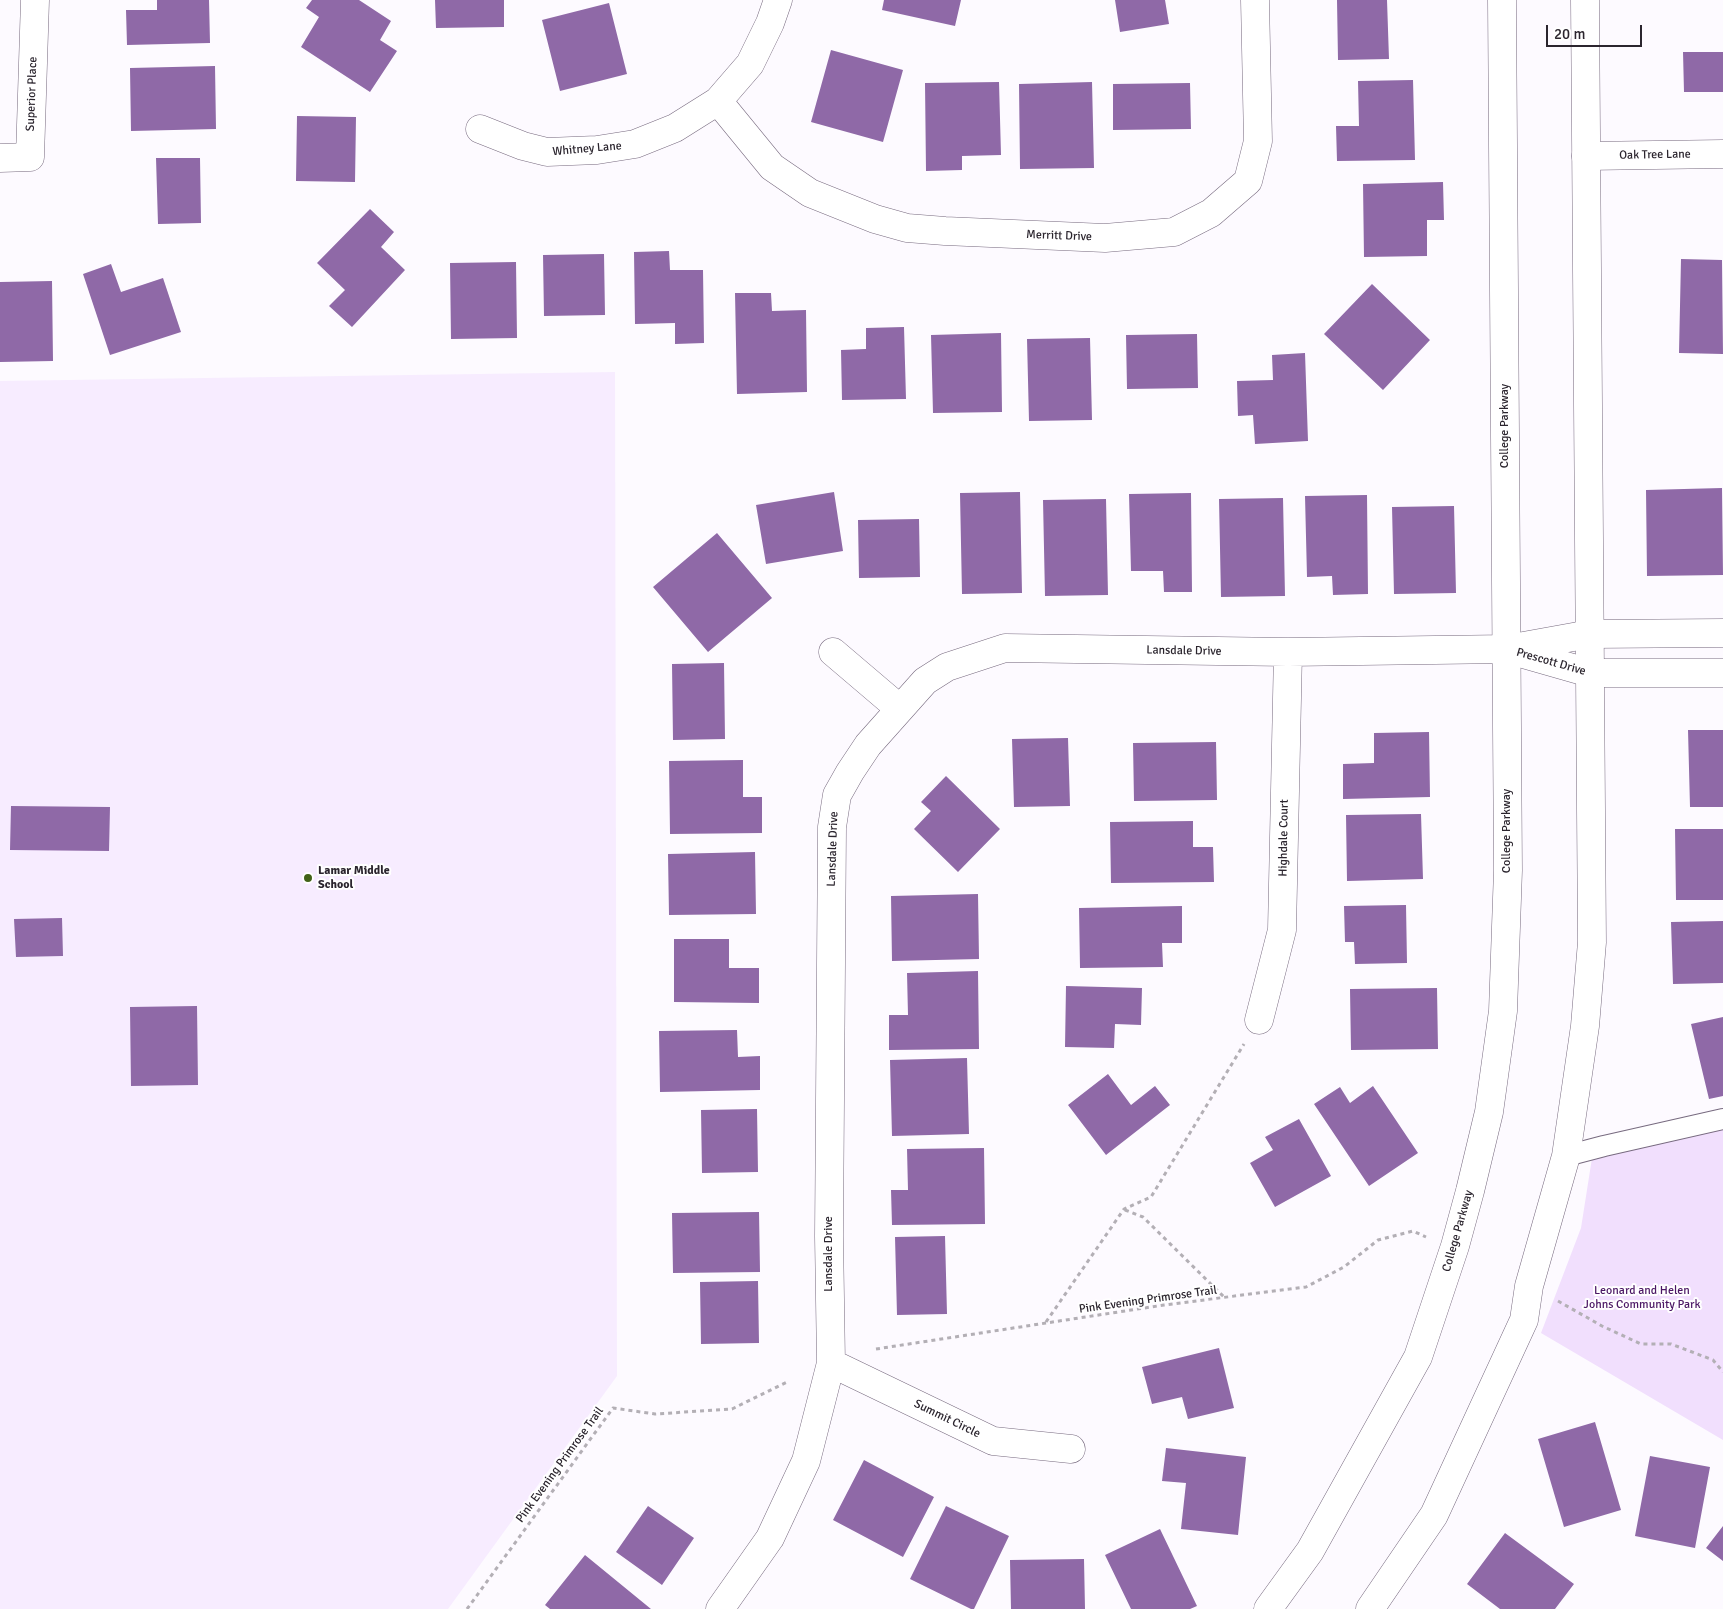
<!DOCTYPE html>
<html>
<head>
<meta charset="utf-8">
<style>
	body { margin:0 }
	#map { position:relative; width:1723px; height:1609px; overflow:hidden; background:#fdfaff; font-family:Signika,sans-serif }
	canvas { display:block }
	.scale { position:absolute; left:1546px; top:25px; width:96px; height:22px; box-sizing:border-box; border:2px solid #2b252e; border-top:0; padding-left:6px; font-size:15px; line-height:18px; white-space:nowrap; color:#2b252e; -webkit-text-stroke:4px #fff; paint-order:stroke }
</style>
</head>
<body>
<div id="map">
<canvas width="1723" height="1609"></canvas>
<div class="scale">20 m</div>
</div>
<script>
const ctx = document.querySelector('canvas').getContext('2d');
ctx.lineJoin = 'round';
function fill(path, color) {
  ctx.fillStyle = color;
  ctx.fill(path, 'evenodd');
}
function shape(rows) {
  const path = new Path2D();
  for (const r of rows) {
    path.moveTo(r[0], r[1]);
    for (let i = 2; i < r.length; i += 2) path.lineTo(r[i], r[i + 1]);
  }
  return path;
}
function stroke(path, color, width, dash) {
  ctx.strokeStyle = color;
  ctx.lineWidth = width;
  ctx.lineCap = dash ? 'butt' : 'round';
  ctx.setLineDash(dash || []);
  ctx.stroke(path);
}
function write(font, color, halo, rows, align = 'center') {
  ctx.font = font + ' Signika,sans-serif';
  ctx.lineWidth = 4;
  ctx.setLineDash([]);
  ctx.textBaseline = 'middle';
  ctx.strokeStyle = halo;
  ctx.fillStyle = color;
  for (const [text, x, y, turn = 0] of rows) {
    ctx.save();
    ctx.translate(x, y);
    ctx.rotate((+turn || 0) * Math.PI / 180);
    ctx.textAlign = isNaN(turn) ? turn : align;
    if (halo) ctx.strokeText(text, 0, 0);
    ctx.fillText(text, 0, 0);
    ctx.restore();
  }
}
fill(shape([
	[615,372,617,1376,448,1609,0,1609,0,381]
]), '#f7ecff');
fill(shape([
	[1723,1110,1723,1440,1541,1333,1581,1228,1595,1139]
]), '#f1dffd');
fill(shape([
	[157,0,209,0,210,43,127,45,126,10,157,10],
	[312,0,359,0,391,21,380,40,397,51,370,92,301,47,319,17,306,8],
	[435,0,504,0,504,27,436,28],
	[884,0,961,0,955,26,882,10],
	[1115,0,1165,0,1169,24,1120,32],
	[1337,0,1387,0,1389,59,1338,60],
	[609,3,627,74,560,91,542,20],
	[831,50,903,70,883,142,811,122],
	[1683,52,1723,52,1723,92,1684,92],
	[215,66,216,129,131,131,130,68],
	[1413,80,1415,160,1337,161,1336,126,1359,126,1358,81],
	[999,82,1001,155,962,156,962,170,926,171,925,83],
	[1092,82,1094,168,1020,169,1019,84],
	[1190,83,1191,129,1113,130,1113,84],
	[297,116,356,117,355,182,296,181],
	[156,158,200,158,201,223,158,224],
	[1443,182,1444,220,1427,220,1427,256,1364,257,1363,184],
	[370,209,394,232,381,247,405,270,352,327,329,306,345,290,317,263],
	[669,251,670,270,703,270,704,343,675,344,675,323,635,324,634,252],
	[604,254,605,315,544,316,543,255],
	[1681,259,1722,260,1723,354,1679,353],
	[516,262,517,338,451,339,450,263],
	[111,264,121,292,163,278,181,332,110,355,83,274],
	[52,281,53,361,0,362,0,282],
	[1372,284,1430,340,1383,390,1324,334],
	[735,293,771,293,772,311,806,310,807,392,737,394],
	[904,327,906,399,842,400,841,350,866,349,866,328],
	[1001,333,1002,412,933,413,931,335],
	[1197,334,1198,388,1127,389,1126,335],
	[1090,338,1092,420,1029,421,1027,339],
	[1305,353,1308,441,1255,444,1253,415,1238,416,1237,381,1273,380,1272,355],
	[1722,488,1723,575,1647,576,1646,490],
	[834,492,843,551,766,564,756,505],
	[1020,492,1022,593,962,594,960,493],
	[1191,493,1192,592,1164,592,1163,571,1131,571,1129,494],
	[1367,495,1368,594,1333,595,1332,576,1307,577,1305,496],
	[1283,498,1285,596,1221,597,1219,499],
	[1106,499,1108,595,1045,596,1043,500],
	[1454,506,1456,593,1394,594,1392,507],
	[919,519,920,577,859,578,858,520],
	[717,533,772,598,708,652,653,587],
	[724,663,725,739,673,740,672,664],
	[1688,730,1723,730,1723,807,1690,807],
	[1429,732,1430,797,1343,799,1343,764,1374,763,1374,733],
	[1068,738,1070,806,1014,807,1012,739],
	[1216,742,1217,800,1134,801,1133,743],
	[743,760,743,797,762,797,762,833,670,834,669,761],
	[946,776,1000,829,958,872,914,829,931,811,921,802],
	[11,806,110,807,109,851,10,850],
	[1421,814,1423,879,1347,881,1346,815],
	[1193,821,1193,847,1213,847,1214,882,1111,883,1110,822],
	[1675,829,1723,829,1723,900,1676,900],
	[755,852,756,914,669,915,668,854],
	[978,894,979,959,892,961,891,896],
	[1406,905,1407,963,1355,964,1354,942,1345,942,1344,906],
	[1182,906,1182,943,1162,943,1163,967,1080,968,1079,908],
	[62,918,63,956,16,957,14,919],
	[1723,921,1723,983,1673,984,1671,922],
	[674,939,729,939,729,968,759,968,759,1003,674,1002],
	[978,971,979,1049,889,1050,889,1015,908,1015,907,973],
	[1066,986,1142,988,1141,1025,1115,1024,1114,1048,1065,1047],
	[1437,988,1438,1049,1351,1050,1350,989],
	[197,1006,198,1085,131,1086,130,1007],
	[1723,1017,1723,1096,1709,1099,1691,1024],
	[737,1030,738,1057,760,1056,760,1090,660,1092,659,1031],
	[967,1058,969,1134,892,1136,890,1060],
	[1108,1074,1131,1105,1155,1086,1170,1105,1106,1155,1068,1105],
	[1373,1086,1418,1153,1369,1186,1314,1104,1340,1087,1350,1103],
	[757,1109,758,1172,702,1173,701,1110],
	[1299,1119,1331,1176,1275,1207,1250,1163,1273,1150,1265,1137],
	[984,1148,985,1224,892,1225,891,1190,908,1190,907,1149],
	[759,1212,760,1272,673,1273,672,1213],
	[945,1236,947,1314,897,1315,895,1237],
	[758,1281,759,1343,701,1344,700,1282],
	[1219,1348,1234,1408,1188,1419,1182,1397,1152,1404,1142,1367],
	[1595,1422,1621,1510,1564,1527,1538,1439],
	[1166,1448,1246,1457,1238,1535,1181,1529,1186,1483,1162,1481],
	[1650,1456,1710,1467,1695,1548,1635,1536],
	[864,1460,934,1497,903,1557,833,1520],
	[648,1506,694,1538,662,1585,616,1552],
	[946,1506,1009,1536,974,1609,971,1609,910,1579],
	[1723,1526,1723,1561,1706,1548],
	[1160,1529,1197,1606,1190,1609,1131,1609,1105,1555],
	[1505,1533,1574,1584,1555,1609,1500,1609,1467,1584],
	[585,1555,651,1609,550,1609,545,1605],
	[1084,1559,1085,1609,1011,1609,1010,1560]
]), '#8f69a7');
const service = shape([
	[1566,1156,1604,1146,1723,1119]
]);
const minor = shape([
	[718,101,772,167,810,193,875,219,907,228,945,231,1105,238,1174,232,1211,213,1248,181,1258,141,1255,0],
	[480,129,523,146,547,152,597,150,635,144,675,128,718,101,750,64,770,23,778,0],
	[1586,156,1723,154],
	[0,158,30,157,35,0],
	[1513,651,1590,673,1723,673],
	[833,652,900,709],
	[1259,1020,1282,930,1288,652],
	[831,1363,993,1441,1071,1449],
	[720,1609,770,1538,806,1461,831,1363,829,1236,832,827,837,795,850,772,868,745,925,681,947,667,1005,648,1288,652,1507,649,1590,634,1723,633]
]);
const secondary = shape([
	[1268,1609,1310,1551,1418,1357,1455,1246,1470,1191,1489,1112,1503,1011,1508,870,1502,0],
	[1370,1609,1434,1515,1524,1320,1529,1286,1566,1156,1585,1026,1592,942,1585,0]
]);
stroke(service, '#776a7f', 22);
stroke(minor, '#776a7f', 29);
stroke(secondary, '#776a7f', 29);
stroke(shape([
	[1125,1210,1143,1217,1225,1298],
	[1558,1301,1602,1326,1641,1344,1671,1344,1713,1360,1723,1372],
	[1046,1322,1124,1209,1151,1197,1244,1044],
	[876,1349,1164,1305,1306,1287,1344,1267,1378,1240,1413,1231,1426,1237],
	[467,1609,613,1408,655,1414,732,1409,789,1381]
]), '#b3afb5', 3, [4, 4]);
stroke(service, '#fff', 20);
stroke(minor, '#fff', 28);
stroke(secondary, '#fff', 28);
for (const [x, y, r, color] of [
	[308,878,5,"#426218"]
]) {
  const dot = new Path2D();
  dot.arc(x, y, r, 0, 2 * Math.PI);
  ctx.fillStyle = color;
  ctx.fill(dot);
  stroke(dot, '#fff', 2);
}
write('12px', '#2b252e', '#fff', [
	["Superior Place",32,94,-88],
	["Whitney Lane",587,149,-5],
	["Oak Tree Lane",1655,155,-1],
	["Merritt Drive",1059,236,2],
	["College Parkway",1505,426,-90],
	["Lansdale Drive",1184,651,1],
	["Prescott Drive",1551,662,16],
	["College Parkway",1507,831,-90],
	["Highdale Court",1284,838,-89],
	["Lansdale Drive",833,849,-88],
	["College Parkway",1458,1231,-74],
	["Lansdale Drive",829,1254,-90],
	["Pink Evening Primrose Trail",1148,1300,-8],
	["Summit Circle",947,1419,26],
	["Pink Evening Primrose Trail",560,1465,-54]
]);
write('bold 12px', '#2b252e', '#fff', [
	["Lamar Middle",318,871],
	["School",318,885]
], 'left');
write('12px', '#4b1764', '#fff', [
	["Leonard and Helen",1642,1291],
	["Johns Community Park",1642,1305]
]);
</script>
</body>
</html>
